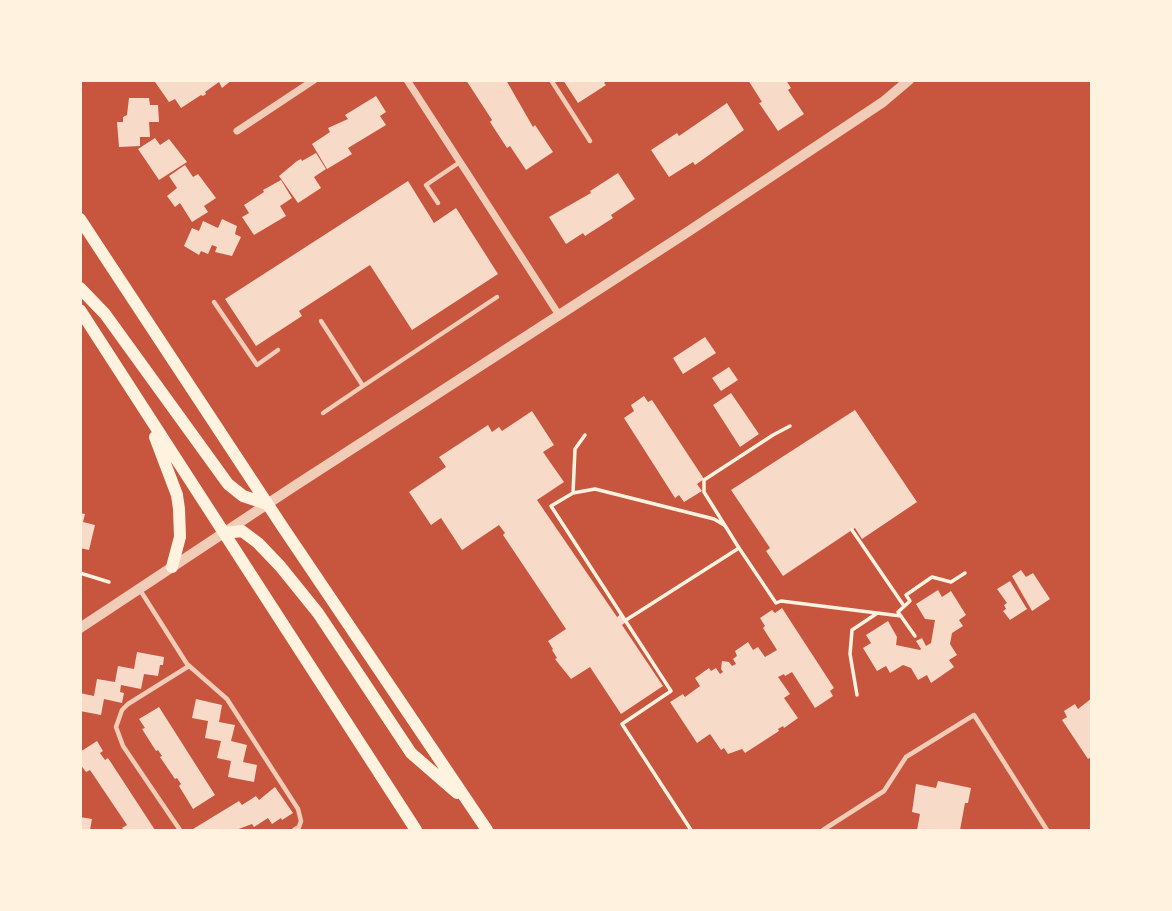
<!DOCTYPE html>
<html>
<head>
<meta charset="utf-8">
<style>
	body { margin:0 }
	#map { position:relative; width:1172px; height:911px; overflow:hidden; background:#c8553d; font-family:Commissioner,sans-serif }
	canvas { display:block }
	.frame { position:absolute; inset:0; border:82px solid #fff3e0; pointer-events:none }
</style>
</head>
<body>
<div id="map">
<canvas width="1172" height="911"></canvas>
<div class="frame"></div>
</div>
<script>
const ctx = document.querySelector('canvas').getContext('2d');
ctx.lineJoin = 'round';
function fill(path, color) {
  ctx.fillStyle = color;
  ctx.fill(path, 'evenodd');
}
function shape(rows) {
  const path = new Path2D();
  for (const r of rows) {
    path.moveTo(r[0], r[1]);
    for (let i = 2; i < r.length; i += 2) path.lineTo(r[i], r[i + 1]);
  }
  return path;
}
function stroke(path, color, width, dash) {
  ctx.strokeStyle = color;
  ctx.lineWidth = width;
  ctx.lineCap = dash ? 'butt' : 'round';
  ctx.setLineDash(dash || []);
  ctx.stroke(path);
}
fill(shape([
	[157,80,232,80,222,88,219,82,205,92,206,94,203,96,201,95,181,108,175,99,169,102,155,82],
	[466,80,506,80,533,127,535,125,553,152,526,170,510,146,507,148,490,122,492,120],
	[563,80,607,80,604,83,606,85,578,103],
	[748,80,786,80,791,88,788,90,804,114,778,131,759,103,762,102],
	[376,96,386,112,380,116,386,125,348,148,352,154,327,169,312,144,330,132,328,128,348,119,345,115],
	[129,98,149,98,150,105,158,105,159,122,149,122,150,137,140,137,140,146,119,147,117,122,123,122,123,117,127,115],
	[727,103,744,130,695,165,693,162,669,177,651,150,677,133,679,136],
	[155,138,160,145,169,139,187,162,159,180,138,149],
	[316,153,326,169,314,177,321,188,298,203,279,176,297,161,301,159,302,161],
	[185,165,193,177,198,174,216,198,204,206,208,212,192,222,180,203,175,207,167,196,177,188,169,176],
	[618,173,635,199,611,215,613,218,585,236,583,233,566,244,549,217,591,193,590,191],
	[281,180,292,198,280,206,286,216,254,235,242,217,249,213,244,205,264,192,263,190],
	[408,181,434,223,456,208,498,274,412,330,370,265,299,311,302,316,256,346,225,299],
	[222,219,237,226,235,234,241,237,232,256,215,252,217,247,212,245,208,254,201,251,199,255,184,246,192,228,199,231,203,221,218,228],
	[705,337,716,353,683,374,673,358],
	[729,367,738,380,721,391,712,378],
	[731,393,759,434,740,447,713,405],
	[644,396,648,402,652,400,704,479,697,484,702,491,684,502,679,495,675,498,624,418,634,411,631,405],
	[855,410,917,502,862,539,855,528,783,576,766,551,770,548,731,490],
	[532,411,554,445,543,452,564,482,537,500,617,617,621,614,626,622,622,625,663,686,621,714,590,667,571,679,555,659,557,658,552,650,553,649,548,641,566,629,503,535,505,533,499,525,462,550,441,518,431,525,409,492,446,467,439,457,488,425,492,432,499,427,502,431],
	[80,513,85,514,83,522,95,525,89,550,80,548],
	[1021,570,1026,577,1033,573,1050,599,1032,611,1012,576],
	[1010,581,1027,609,1010,620,1003,611,1006,609,1004,605,1007,603,997,589],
	[938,590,942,597,951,591,966,615,959,620,963,626,952,633,950,644,957,655,949,660,954,667,931,683,927,675,918,680,911,668,903,665,890,673,886,666,877,671,863,648,871,643,866,635,888,621,897,637,896,645,920,650,921,649,916,641,922,638,926,646,931,643,935,620,925,619,916,604],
	[782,608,834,688,830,691,833,696,815,708,792,672,785,676,784,674,778,677,790,694,784,698,798,718,784,728,783,726,778,729,779,731,745,753,742,749,728,754,724,748,721,750,710,734,697,743,670,702,683,694,685,697,700,686,695,678,709,668,711,671,716,668,720,674,723,672,721,669,722,661,729,662,732,666,736,664,733,659,737,656,735,651,748,642,753,650,758,647,765,657,777,650,763,628,765,626,760,618,772,610,775,613],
	[137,652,164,657,163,665,160,665,158,676,144,674,141,689,121,685,120,692,124,693,122,703,104,699,101,715,80,711,80,693,94,696,97,679,115,682,118,666,134,669],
	[1092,698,1092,757,1088,759,1062,720,1067,717,1064,711,1075,704,1078,709],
	[196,699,222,705,219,722,235,725,231,741,247,745,243,762,257,765,254,782,228,777,231,761,217,758,221,741,205,738,208,721,192,718],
	[159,707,215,795,193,809,179,786,181,784,177,778,175,779,160,757,162,756,158,750,156,751,142,729,145,728,139,719],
	[97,741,103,751,100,753,105,760,108,758,155,830,124,830,122,828,127,825,90,770,86,772,80,764,80,752],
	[938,781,971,788,968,803,965,803,960,830,917,830,920,814,912,812,916,784,936,788],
	[275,787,293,813,282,820,281,818,272,824,268,818,254,827,252,824,236,830,194,830,193,829,239,801,242,805,256,796,259,800],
	[80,817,92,819,90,830,80,830]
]), '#f7dbc8');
stroke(shape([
	[573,493,575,449,585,435],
	[852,530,904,606],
	[739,548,776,603,781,601,901,616],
	[80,573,109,582],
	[626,620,739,548,704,492,704,480,773,435,790,426],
	[915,636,898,612,910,601,906,595,932,577,951,582,965,573],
	[857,695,850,654,852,630,876,614],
	[691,830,622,724,671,691,551,506,573,493,595,489,714,519,724,525]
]), '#fff3e0', 3.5);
stroke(shape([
	[551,80,590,141],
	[438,203,426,185,460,162],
	[214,302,257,365,278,350],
	[321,321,363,386,323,413],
	[363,386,497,297],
	[140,590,187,664,227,699,298,809,301,821,299,827,294,830],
	[180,830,123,746,116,727,122,710,128,704,189,666],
	[823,830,884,791,906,757,974,715,1047,830]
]), '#f1ccb7', 4.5);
stroke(shape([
	[407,80,559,315],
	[237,131,314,80]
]), '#f1ccb7', 7);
stroke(shape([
	[80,628,293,487,686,233,883,102,909,80]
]), '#f1ccb7', 10);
stroke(shape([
	[80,219,282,526,487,830],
	[80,288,105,314,228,484,243,496,267,504],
	[80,310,416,830],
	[155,437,177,495,179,509,180,537,172,567],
	[224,533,242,531,258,543,280,566,318,613,411,753,457,793]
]), '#fff3e0', 12);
</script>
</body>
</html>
